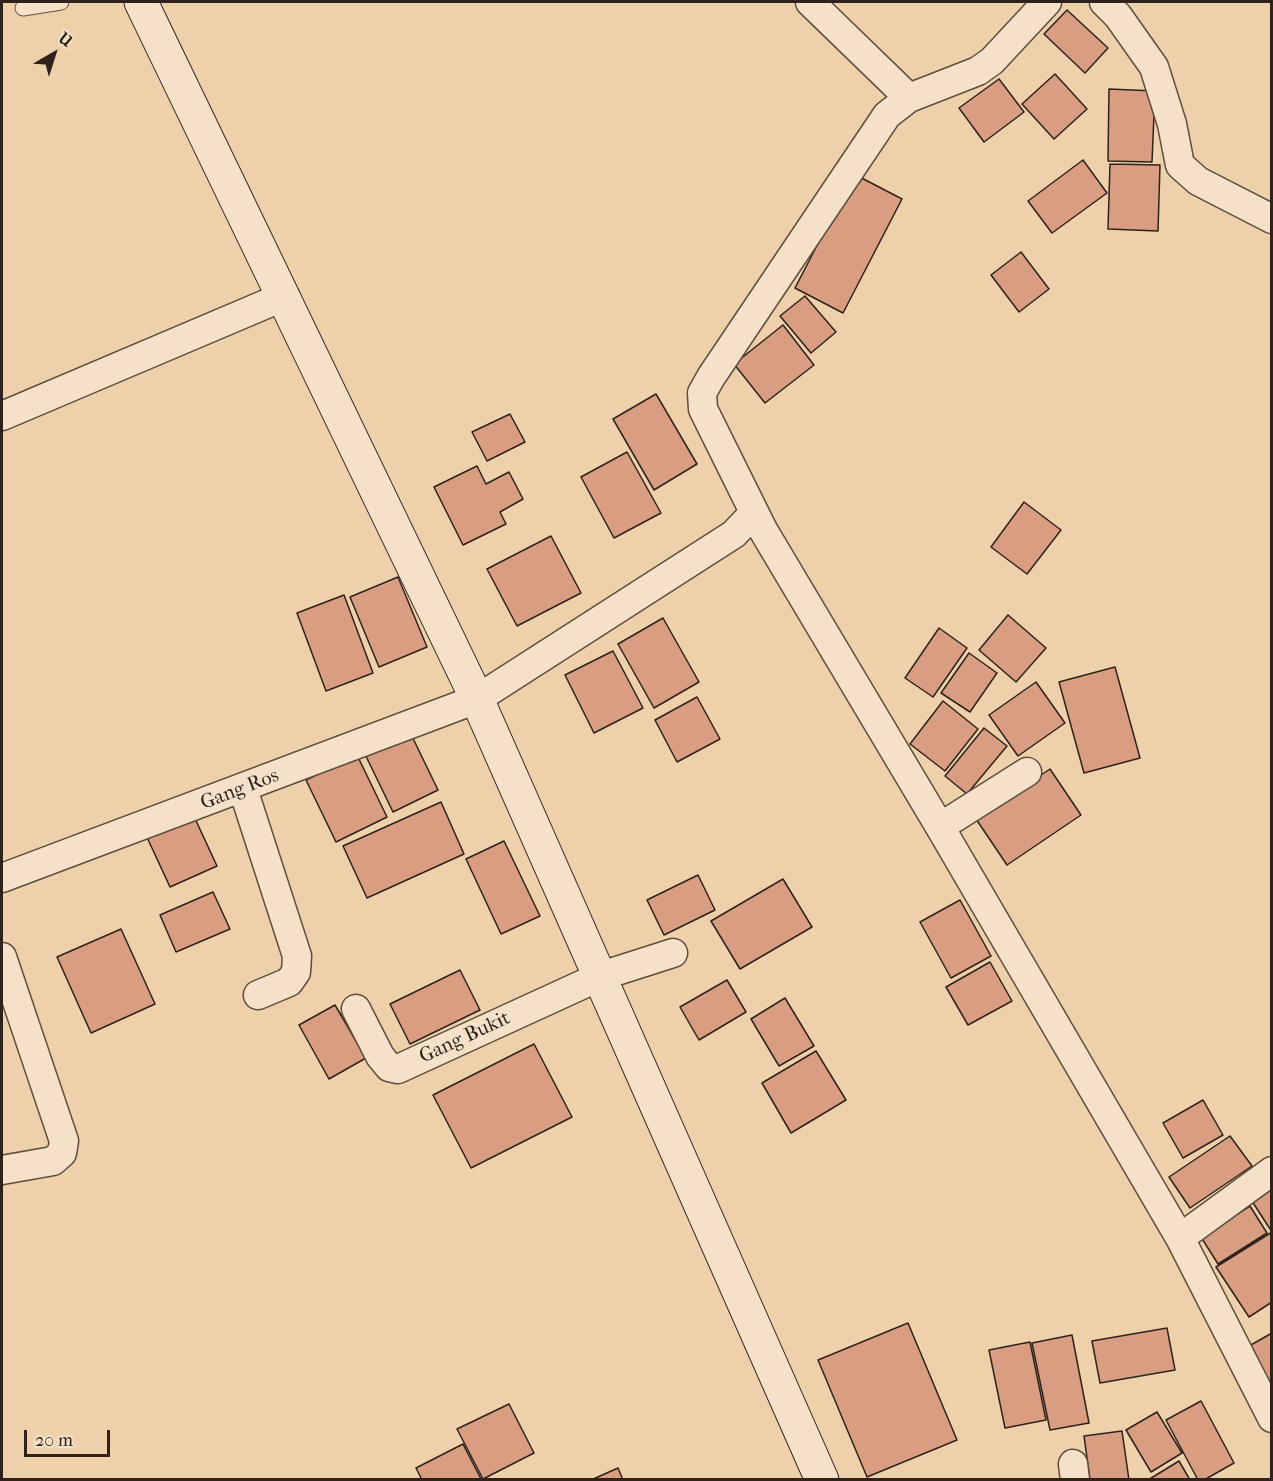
<!DOCTYPE html>
<html>
<head>
<meta charset="utf-8">
<style>
	body { margin:0 }
	#map { position:relative; width:1273px; height:1481px; overflow:hidden; background:#eed1aa; font-family:"IM FELL French Canon",serif }
	canvas { display:block }
	.frame { position:absolute; inset:0; border:3px solid #2e221b; pointer-events:none }
	.north { position:absolute; left:24px; top:24px; width:60px; height:60px; -webkit-text-stroke:4px #f4e1c8; paint-order:stroke; rotate:39deg; font-size:16px; font-weight:700; line-height:24px; text-align:center; color:#2e221b }
	.north::after { content:''; display:block; margin:auto; width:21px; height:27px; background:#2e221b; clip-path:polygon(50% 0,100% 100%,50% 72%,0 100%) }
	.scale { position:absolute; left:24px; top:1430px; width:86px; height:27px; box-sizing:border-box; border:3px solid #2e221b; border-top:0; padding-left:8px; font-size:18px; line-height:21px; white-space:nowrap; color:#2e221b; -webkit-text-stroke:4px #f4e1c8; paint-order:stroke }
</style>
</head>
<body>
<div id="map">
<canvas width="1273" height="1481"></canvas>
<div class="frame"></div>
<div class="north">U</div>
<div class="scale">20 m</div>
</div>
<script>
const ctx = document.querySelector('canvas').getContext('2d');
ctx.lineJoin = 'round';
function fill(path, color) {
  ctx.fillStyle = color;
  ctx.fill(path, 'evenodd');
}
function shape(rows) {
  const path = new Path2D();
  for (const r of rows) {
    path.moveTo(r[0], r[1]);
    for (let i = 2; i < r.length; i += 2) path.lineTo(r[i], r[i + 1]);
  }
  return path;
}
function stroke(path, color, width, dash) {
  ctx.strokeStyle = color;
  ctx.lineWidth = width;
  ctx.lineCap = dash ? 'butt' : 'round';
  ctx.setLineDash(dash || []);
  ctx.stroke(path);
}
function write(font, color, halo, rows, align = 'center') {
  ctx.font = font + ' "IM FELL French Canon",serif';
  ctx.lineWidth = 5;
  ctx.setLineDash([]);
  ctx.textBaseline = 'middle';
  ctx.strokeStyle = halo;
  ctx.fillStyle = color;
  for (const [text, x, y, turn = 0] of rows) {
    ctx.save();
    ctx.translate(x, y);
    ctx.rotate((+turn || 0) * Math.PI / 180);
    ctx.textAlign = isNaN(turn) ? turn : align;
    if (halo) ctx.strokeText(text, 0, 0);
    ctx.fillText(text, 0, 0);
    ctx.restore();
  }
}
const building = shape([
	[1067,10,1108,48,1085,73,1044,34,1067,10],
	[1055,74,1087,109,1054,139,1022,104,1055,74],
	[999,79,1024,112,984,142,959,108,999,79],
	[1109,89,1155,91,1152,162,1108,161,1109,89],
	[1083,160,1107,193,1052,233,1028,201,1083,160],
	[1110,164,1160,165,1158,231,1108,229,1110,164],
	[854,174,902,199,843,313,795,288,854,174],
	[1021,252,1049,289,1019,312,991,275,1021,252],
	[805,296,836,332,811,353,780,316,805,296],
	[783,325,814,365,765,403,734,364,783,325],
	[656,394,697,464,654,490,613,419,656,394],
	[510,414,525,442,487,461,472,432,510,414],
	[627,452,661,513,614,538,581,477,627,452],
	[477,466,486,484,509,472,523,499,500,512,506,524,463,545,434,487,477,466],
	[1024,502,1061,530,1027,574,991,547,1024,502],
	[551,536,581,593,517,626,487,569,551,536],
	[398,577,427,647,379,667,350,597,398,577],
	[344,595,373,673,326,691,297,613,344,595],
	[1008,615,1046,648,1016,682,979,650,1008,615],
	[663,618,699,682,654,708,618,644,663,618],
	[939,628,967,648,933,697,905,678,939,628],
	[613,651,643,708,594,733,565,675,613,651],
	[969,653,997,673,970,712,941,693,969,653],
	[1115,667,1140,758,1084,773,1059,682,1115,667],
	[1036,682,1065,723,1018,756,989,715,1036,682],
	[697,697,720,739,677,762,655,720,697,697],
	[943,701,978,729,945,771,910,744,943,701],
	[407,726,438,790,393,812,362,748,407,726],
	[984,728,1007,746,967,794,945,776,984,728],
	[357,755,387,817,336,842,306,780,357,755],
	[1050,769,1081,815,1007,865,976,819,1050,769],
	[441,802,464,854,367,898,343,846,441,802],
	[192,812,217,866,170,887,145,833,192,812],
	[504,841,540,916,501,934,466,859,504,841],
	[698,875,715,910,664,935,647,900,698,875],
	[783,879,812,927,740,969,711,921,783,879],
	[213,892,230,929,176,952,160,915,213,892],
	[960,900,991,956,951,978,920,922,960,900],
	[121,929,155,1004,91,1033,57,957,121,929],
	[990,962,1012,1001,968,1025,946,987,990,962],
	[460,970,480,1010,410,1044,390,1004,460,970],
	[727,980,746,1012,699,1040,680,1007,727,980],
	[785,998,814,1046,779,1066,751,1019,785,998],
	[335,1005,366,1058,329,1079,299,1025,335,1005],
	[534,1044,572,1117,471,1168,433,1095,534,1044],
	[816,1051,846,1100,791,1133,762,1083,816,1051],
	[1203,1100,1223,1135,1183,1158,1163,1123,1203,1100],
	[1230,1136,1252,1166,1190,1208,1169,1177,1230,1136],
	[1272,1185,1272,1228,1270,1229,1250,1198,1272,1185],
	[1250,1206,1267,1233,1218,1264,1201,1237,1250,1206],
	[1272,1232,1272,1302,1249,1317,1216,1267,1272,1232],
	[908,1323,957,1440,867,1477,818,1360,908,1323],
	[1167,1328,1175,1370,1100,1383,1092,1341,1167,1328],
	[1272,1333,1272,1386,1242,1350,1272,1333],
	[1072,1335,1089,1423,1050,1430,1032,1343,1072,1335],
	[1030,1342,1046,1420,1005,1428,989,1350,1030,1342],
	[1201,1401,1234,1463,1204,1480,1198,1480,1166,1420,1201,1401],
	[509,1404,534,1453,483,1479,457,1429,509,1404],
	[1157,1412,1182,1453,1151,1472,1126,1430,1157,1412],
	[1122,1431,1129,1480,1090,1480,1084,1436,1122,1431],
	[463,1444,481,1479,422,1480,416,1468,463,1444],
	[1179,1461,1190,1480,1148,1480,1179,1461],
	[618,1468,623,1480,591,1480,618,1468]
]);
fill(building, '#d99e82');
stroke(building, '#2e221b', 1.5);
const lane = shape([
	[23,8,61,2]
]);
const street = shape([
	[810,2,909,98],
	[1047,2,992,61,978,71,909,98,887,115,711,377,702,393,703,409,763,530,940,827,1180,1238,1272,1418],
	[1104,2,1118,16,1154,67,1172,124,1180,165,1198,181,1272,219],
	[2,416,285,296],
	[243,789,297,956,296,972,289,982,258,995],
	[940,827,1027,772],
	[2,878,477,699,734,534,754,513],
	[2,957,64,1141,62,1153,53,1161,2,1170],
	[356,1009,380,1056,389,1067,398,1069,601,976,673,953],
	[1180,1238,1272,1171],
	[1073,1464,1075,1480]
]);
const secondary = shape([
	[141,2,477,699,822,1480]
]);
stroke(lane, '#5e4e3f', 17);
stroke(street, '#5e4e3f', 31);
stroke(secondary, '#2e221b', 35);
stroke(lane, '#f4e1c8', 15);
stroke(street, '#f4e1c8', 28);
stroke(secondary, '#f4e1c8', 33);
write('20px', '#2e221b', '#f4e1c8', [
	["Gang Ros",240,790,-21],
	["Gang Bukit",465,1038,-25]
]);
</script>
</body>
</html>
